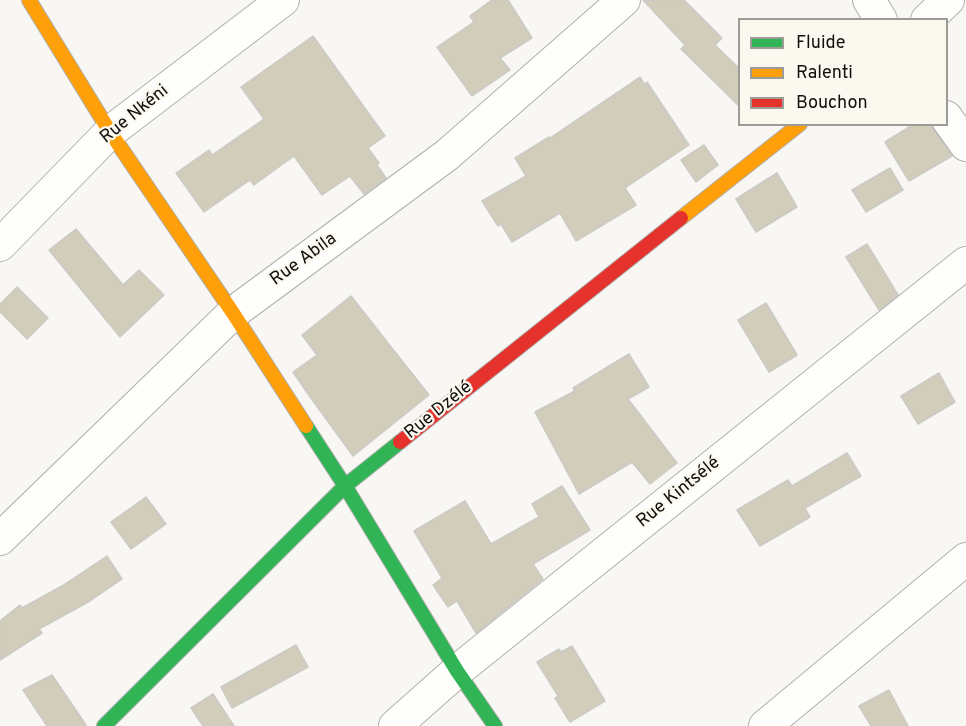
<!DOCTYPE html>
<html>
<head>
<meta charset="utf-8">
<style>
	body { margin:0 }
	#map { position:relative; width:966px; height:726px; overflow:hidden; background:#f8f7f3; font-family:Overpass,sans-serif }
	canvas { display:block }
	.legend { position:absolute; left:738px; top:18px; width:210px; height:108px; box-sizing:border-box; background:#fbf8f0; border:2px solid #9d9b95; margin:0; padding:8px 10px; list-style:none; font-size:18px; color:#100f0c }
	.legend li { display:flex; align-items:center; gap:12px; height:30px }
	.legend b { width:30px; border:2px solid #9d9b95 }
</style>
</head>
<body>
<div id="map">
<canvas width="966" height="726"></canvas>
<ul class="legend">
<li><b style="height:8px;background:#30b455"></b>Fluide</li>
<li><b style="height:8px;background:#ff9f0a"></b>Ralenti</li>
<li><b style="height:8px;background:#e5322d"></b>Bouchon</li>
</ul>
</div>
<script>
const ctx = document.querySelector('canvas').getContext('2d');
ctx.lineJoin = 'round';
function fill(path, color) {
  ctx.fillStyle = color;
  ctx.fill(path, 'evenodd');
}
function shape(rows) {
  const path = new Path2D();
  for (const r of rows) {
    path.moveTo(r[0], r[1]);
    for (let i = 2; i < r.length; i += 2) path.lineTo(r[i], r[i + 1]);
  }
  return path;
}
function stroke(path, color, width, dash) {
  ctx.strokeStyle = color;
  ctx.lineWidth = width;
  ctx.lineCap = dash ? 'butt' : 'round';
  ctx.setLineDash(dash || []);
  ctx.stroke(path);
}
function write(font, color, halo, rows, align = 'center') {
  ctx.font = font + ' Overpass,sans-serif';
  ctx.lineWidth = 4.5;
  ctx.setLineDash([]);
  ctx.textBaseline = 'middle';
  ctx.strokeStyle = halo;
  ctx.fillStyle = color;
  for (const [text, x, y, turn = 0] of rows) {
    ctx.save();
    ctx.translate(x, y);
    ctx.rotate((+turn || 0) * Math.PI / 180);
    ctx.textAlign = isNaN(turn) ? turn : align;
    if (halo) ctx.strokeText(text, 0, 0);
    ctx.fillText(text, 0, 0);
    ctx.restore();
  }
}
const building = shape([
	[492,0,508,0,532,38,500,58,510,70,472,96,437,47,474,22,470,16,492,0],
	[643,0,684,0,722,38,715,45,740,69,740,107,681,49,685,45,643,0],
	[313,36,385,136,368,148,379,163,377,165,386,178,364,194,350,176,322,195,294,156,254,185,250,180,204,212,176,173,209,150,212,155,264,119,241,87,313,36],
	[640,77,645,85,647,82,689,145,625,188,636,205,576,241,560,213,512,242,501,224,498,226,482,201,526,176,515,158,549,137,550,138,640,77],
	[914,124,930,124,952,156,909,181,885,142,914,124],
	[704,145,718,165,696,182,681,160,704,145],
	[890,168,903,190,866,212,852,190,890,168],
	[777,173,797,207,756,232,736,199,777,173],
	[76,229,123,285,139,270,164,295,120,337,49,250,76,229],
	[867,244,898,295,879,310,846,257,867,244],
	[17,287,48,318,27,339,0,312,0,304,17,287],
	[351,296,429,395,353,456,308,394,293,372,317,355,302,335,351,296],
	[766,303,797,355,769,372,738,320,766,303],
	[629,354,649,387,628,399,677,463,650,484,632,462,579,494,535,412,575,391,573,388,629,354],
	[939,373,955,402,918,424,901,396,939,373],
	[847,453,861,476,805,508,810,517,760,546,737,510,788,480,792,486,847,453],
	[562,486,590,530,533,564,543,579,476,633,457,601,448,607,433,585,442,578,414,531,465,501,491,544,539,517,532,504,562,486],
	[146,497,166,524,131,549,111,522,146,497],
	[107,556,122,579,90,601,39,629,42,633,0,660,0,621,20,605,22,608,62,586,107,556],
	[296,645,308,667,232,708,221,687,296,645],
	[572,646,605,701,570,722,555,698,558,696,537,662,559,649,561,652,572,646],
	[52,675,86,725,86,726,47,726,23,690,52,675],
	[889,690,908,726,871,726,859,706,889,690],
	[213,694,234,726,203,726,191,708,213,694]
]);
fill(building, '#d2cdbb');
stroke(building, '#cbcac6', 1.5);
const street = shape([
	[869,0,881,20],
	[927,20,948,0],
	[946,117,966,145],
	[0,245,110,132,283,0],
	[0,539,233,313,447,155,624,0],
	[395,726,457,671,966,263],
	[765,726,966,559]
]);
const fast = shape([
	[306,426,345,486,457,671,495,726],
	[104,726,345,486,400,442]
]);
const slow = shape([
	[29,0,110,132,233,313,306,426],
	[681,218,800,124]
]);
const jam = shape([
	[400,442,681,218]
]);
stroke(street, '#b0b0ac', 34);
stroke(fast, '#b0b0ac', 16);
stroke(slow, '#b0b0ac', 16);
stroke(jam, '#b0b0ac', 16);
stroke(street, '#fefefd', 32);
stroke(fast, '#30b455', 14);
stroke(slow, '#ff9f0a', 14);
stroke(jam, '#e5322d', 14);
write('18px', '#100f0c', '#fbf8f0', [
	["Rue Nkéni",135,115,-39],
	["Rue Abila",304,260,-36],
	["Rue Dzélé",439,411,-39],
	["Rue Kintsélé",679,493,-39]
]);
</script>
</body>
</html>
